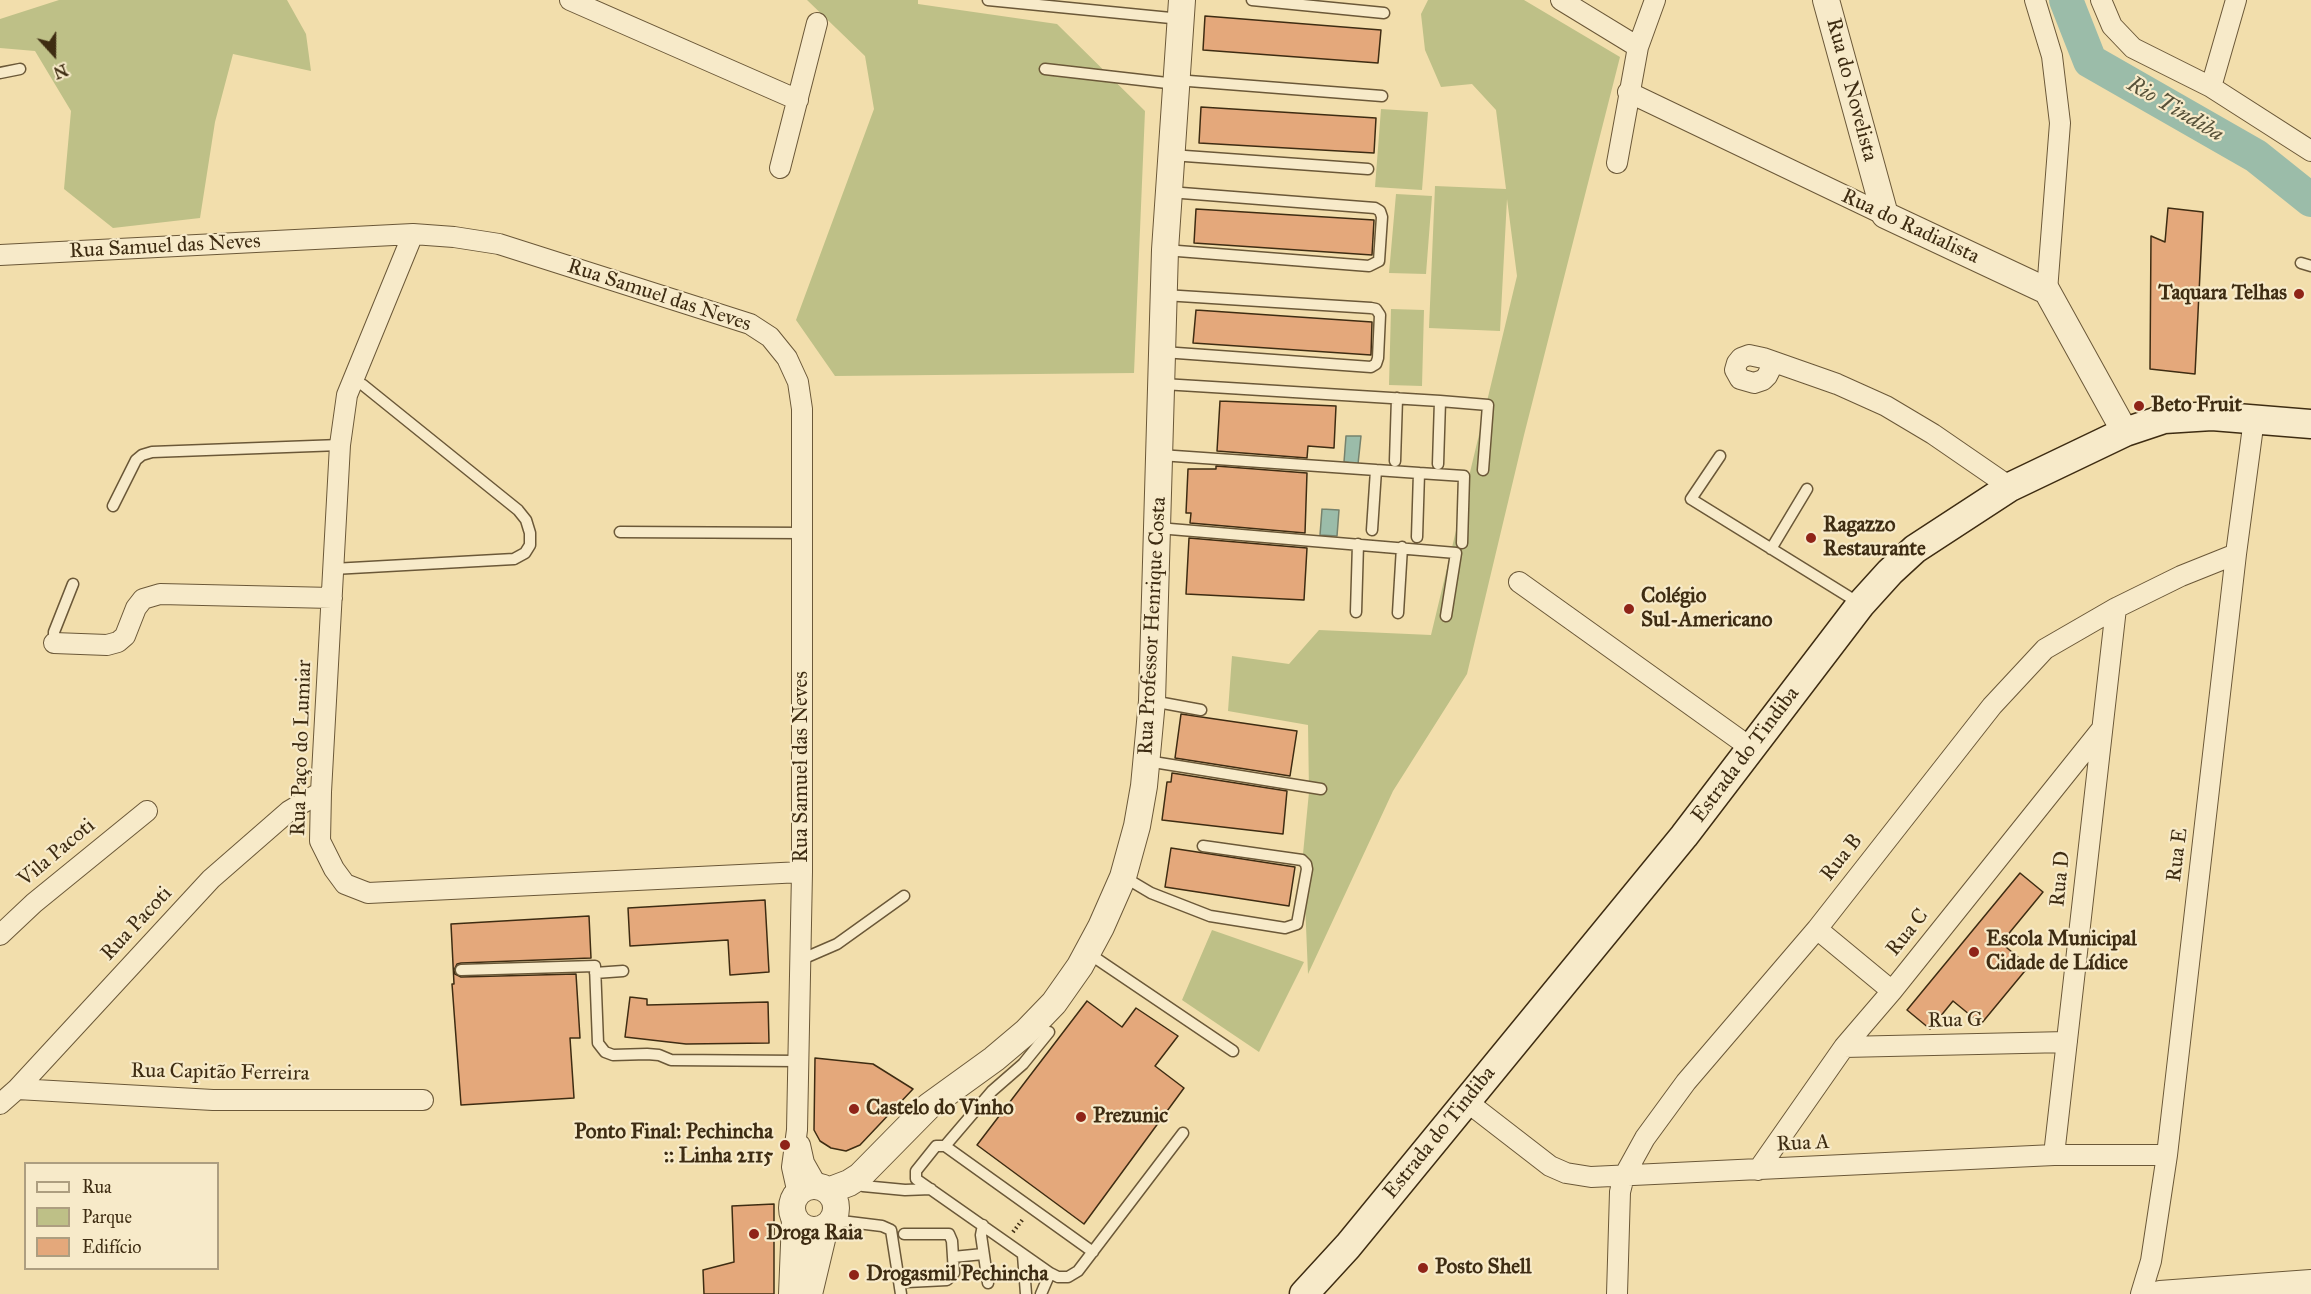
<!DOCTYPE html>
<html>
<head>
<meta charset="utf-8">
<style>
	body { margin:0 }
	#map { position:relative; width:2311px; height:1294px; overflow:hidden; background:#f2deac; font-family:"IM FELL Great Primer",serif }
	canvas { display:block }
	.legend { position:absolute; left:24px; top:1162px; width:195px; height:108px; box-sizing:border-box; background:#f7eac9; border:2px solid #ad9e80; margin:0; padding:8px 10px; list-style:none; font-size:18px; color:#3e2c12 }
	.legend li { display:flex; align-items:center; gap:12px; height:30px }
	.legend b { width:30px; border:2px solid #ad9e80 }
	.north { position:absolute; left:24px; top:24px; width:60px; height:60px; -webkit-text-stroke:4px #f7eac9; paint-order:stroke; rotate:159deg; font-size:16px; font-weight:700; line-height:24px; text-align:center; color:#3e2c12 }
	.north::after { content:''; display:block; margin:auto; width:21px; height:27px; background:#3e2c12; clip-path:polygon(50% 0,100% 100%,50% 72%,0 100%) }
</style>
</head>
<body>
<div id="map">
<canvas width="2311" height="1294"></canvas>
<ul class="legend">
<li><b style="height:8px;background:#f7eac9"></b>Rua</li>
<li><b style="height:16px;background:#bec087"></b>Parque</li>
<li><b style="height:16px;background:#e4a87b"></b>Edifício</li>
</ul>
<div class="north">N</div>
</div>
<script>
const ctx = document.querySelector('canvas').getContext('2d');
ctx.lineJoin = 'round';
function fill(path, color) {
  ctx.fillStyle = color;
  ctx.fill(path, 'evenodd');
}
function shape(rows) {
  const path = new Path2D();
  for (const r of rows) {
    if (r.length === 3) {
      path.moveTo(r[0] + r[2], r[1]);
      path.arc(r[0], r[1], r[2], 0, 2 * Math.PI);
      continue;
    }
    path.moveTo(r[0], r[1]);
    for (let i = 2; i < r.length; i += 2) path.lineTo(r[i], r[i + 1]);
  }
  return path;
}
function stroke(path, color, width, dash) {
  ctx.strokeStyle = color;
  ctx.lineWidth = width;
  ctx.lineCap = dash ? 'butt' : 'round';
  ctx.setLineDash(dash || []);
  ctx.stroke(path);
}
function write(font, color, halo, rows, align = 'center') {
  ctx.font = font + ' "IM FELL Great Primer",serif';
  ctx.lineWidth = 4.5;
  ctx.setLineDash([]);
  ctx.textBaseline = 'middle';
  ctx.strokeStyle = halo;
  ctx.fillStyle = color;
  for (const [text, x, y, turn = 0] of rows) {
    ctx.save();
    ctx.translate(x, y);
    ctx.rotate((+turn || 0) * Math.PI / 180);
    ctx.textAlign = isNaN(turn) ? turn : align;
    if (halo) ctx.strokeText(text, 0, 0);
    ctx.fillText(text, 0, 0);
    ctx.restore();
  }
}
fill(shape([
	[59,0,287,0,306,34,311,71,233,54,215,122,200,218,113,228,64,189,71,111,35,51,0,48,0,19],
	[807,0,918,0,918,4,1057,24,1145,111,1134,373,835,376,796,320,874,109,865,56],
	[1428,0,1524,0,1620,57,1524,435,1467,674,1393,791,1308,974,1303,854,1309,792,1308,725,1228,711,1232,656,1289,664,1319,630,1431,635,1517,276,1507,199,1500,331,1429,328,1435,186,1506,189,1496,110,1472,84,1441,87,1425,50,1421,14],
	[1381,109,1428,112,1422,190,1375,187],
	[1396,194,1432,196,1426,274,1389,273],
	[1391,309,1424,310,1422,386,1389,385],
	[1212,930,1304,962,1259,1052,1182,1000]
]), '#bec087');
const water = shape([
	[1346,436,1361,436,1358,464,1344,462,1346,436],
	[1322,509,1339,510,1337,536,1320,535,1322,509]
]);
fill(water, '#9bbca9');
stroke(water, '#76826d', 1.5);
stroke(shape([
	[2066,0,2090,61,2256,156,2311,200]
]), '#9bbca9', 34);
const building = shape([
	[1205,16,1381,30,1378,63,1203,50,1205,16],
	[1201,107,1376,118,1374,153,1199,143,1201,107],
	[2168,208,2203,212,2195,374,2150,369,2151,236,2165,242,2168,208],
	[1196,209,1374,220,1372,255,1194,243,1196,209],
	[1196,310,1372,322,1371,355,1193,343,1196,310],
	[1220,401,1336,406,1334,448,1308,446,1307,458,1217,451,1220,401],
	[1216,466,1307,473,1305,533,1190,523,1191,513,1186,513,1188,469,1216,469,1216,466],
	[1189,538,1307,548,1304,600,1186,594,1189,538],
	[1181,714,1297,731,1290,776,1175,758,1181,714],
	[1172,773,1287,791,1283,834,1162,820,1167,782,1171,782,1172,773],
	[1171,848,1295,867,1289,906,1165,887,1171,848],
	[2020,873,2043,892,2001,943,2029,966,1981,1024,1953,1001,1930,1029,1907,1010,2020,873],
	[765,900,769,972,730,975,728,940,630,946,628,908,765,900],
	[589,916,591,958,461,963,457,964,454,970,455,974,461,977,576,974,580,1038,570,1038,574,1098,461,1105,452,984,454,984,451,924,589,916],
	[630,997,647,999,647,1005,768,1002,769,1043,686,1044,625,1037,630,997],
	[1087,1001,1122,1027,1136,1008,1178,1036,1155,1066,1184,1088,1084,1224,977,1145,1087,1001],
	[815,1058,873,1064,913,1089,860,1145,846,1151,831,1148,820,1141,814,1130,815,1058],
	[774,1204,774,1294,704,1294,703,1270,734,1262,732,1206,774,1204]
]);
fill(building, '#e4a87b');
stroke(building, '#3e2c12', 1.5);
const service = shape([
	[988,0,1181,19],
	[1252,0,1384,13],
	[1045,69,1176,84],
	[0,73,20,69],
	[1176,80,1382,96],
	[1171,155,1368,169],
	[1165,250,1369,266,1379,261,1382,217,1380,211,1375,208,1169,192],
	[2301,263,2311,266],
	[1163,352,1371,367,1376,364,1378,358,1380,315,1376,309,1371,308,1164,295],
	[1163,384,1440,401,1438,464],
	[1440,401,1488,405,1483,470],
	[1160,455,1419,473,1417,537],
	[1720,456,1691,499,1859,603],
	[1395,461,1397,398],
	[1419,473,1464,476,1462,543],
	[113,506,136,460,142,455,152,452,340,445],
	[1158,528,1456,553,1446,616],
	[1372,530,1376,470],
	[620,532,802,533],
	[1771,549,1807,489],
	[333,569,514,559,525,553,530,545,530,533,526,520,518,510,363,385,353,381],
	[1356,612,1358,544],
	[1398,613,1402,547],
	[54,643,54,632,73,584],
	[1152,701,1201,710],
	[1147,761,1321,789],
	[1124,877,1151,893,1210,916,1285,928,1297,924,1307,869,1306,864,1302,860,1203,846],
	[1088,953,1233,1051],
	[800,960,837,944,904,896],
	[461,970,595,966,598,1043,605,1052,613,1055,647,1054,659,1055,671,1060,798,1061],
	[595,973,623,971],
	[945,1146,992,1091,1023,1064,1049,1032],
	[863,1186,905,1190,931,1189],
	[833,1220,882,1226,891,1230,901,1294],
	[983,1225,981,1235,988,1283],
	[904,1234,949,1234,952,1241,954,1273,947,1280,907,1282],
	[1023,1255,1026,1294],
	[953,1257,983,1254],
	[1050,1273,1058,1277,1068,1277,1078,1271,1183,1133],
	[1041,1294,1050,1273,916,1179,916,1171,936,1146,945,1146,1093,1252]
]);
const minor = shape([
	[570,0,798,100],
	[1561,0,1638,47],
	[2035,0,2052,56,2060,123,2047,291],
	[2101,0,2112,26,2133,48,2211,87,2311,151],
	[2211,87,2236,0],
	[1628,92,1885,215],
	[1617,163,1638,47,1655,0],
	[780,168,817,23],
	[413,234,347,395,340,445,321,792,320,841,334,869,345,884,368,893,802,872],
	[0,255,413,234,454,237,499,244,750,324,770,337,787,358,798,382,802,409,802,872,797,1130,792,1167,798,1194],
	[1774,362,1767,376,1763,380,1754,383,1740,379,1735,370,1737,363,1741,358,1749,355,1763,358,1837,384,1886,406,1933,434,2010,487],
	[1519,582,1751,748],
	[54,643,107,645,118,642,125,636,136,608,143,599,160,594,332,598],
	[1817,929,1892,991],
	[0,935,34,903,147,811],
	[1844,1047,2067,1042],
	[17,1089,213,1100,423,1100],
	[1466,1101,1550,1166,1566,1173,1591,1177,2054,1155,2167,1155],
	[0,1104,17,1089,211,879,289,811,321,792],
	[800,1145,804,1163,817,1186],
	[2054,1155,2116,608],
	[1758,1170,1844,1047,1892,991,2101,730],
	[1617,1294,1620,1192,1624,1176,1645,1138,1686,1082,1817,929,1992,706,2045,649,2116,608,2181,576,2236,554],
	[2141,1294,2151,1261,2167,1155,2236,554,2254,419]
]);
const tertiary = shape([
	[1826,0,1885,215,2047,291,2125,432],
	[814,1208,22],
	[828,1191,849,1183,860,1176,929,1106,994,1059,1026,1032,1054,1003,1080,966,1101,927,1123,877,1137,826,1144,786,1152,701,1165,250,1182,0],
	[792,1294,795,1220],
	[809,1294,825,1227],
	[2160,1294,2311,1283]
]);
const secondary = shape([
	[1304,1294,1348,1246,1684,836,1861,604,1890,572,1915,549,2010,487,2125,432,2164,419,2212,416,2311,424]
]);
stroke(service, '#6b5838', 13);
stroke(minor, '#6b5838', 22);
stroke(tertiary, '#6b5838', 28);
stroke(secondary, '#3e2c12', 31);
stroke(shape([
	[1013,1232,1023,1219]
]), '#3e2c12', 4, [1.5, 3]);
stroke(service, '#f7eac9', 10);
stroke(minor, '#f7eac9', 20);
stroke(tertiary, '#f7eac9', 26);
stroke(secondary, '#f7eac9', 28);
for (const [x, y, r, color] of [
	[2299,294,6,"#8f2418"],
	[2139,406,6,"#8f2418"],
	[1811,538,6,"#8f2418"],
	[1629,609,6,"#8f2418"],
	[1974,952,6,"#8f2418"],
	[854,1109,6,"#8f2418"],
	[1081,1117,6,"#8f2418"],
	[785,1145,6,"#8f2418"],
	[754,1234,6,"#8f2418"],
	[1423,1268,6,"#8f2418"],
	[854,1275,6,"#8f2418"]
]) {
  const dot = new Path2D();
  dot.arc(x, y, r, 0, 2 * Math.PI);
  ctx.fillStyle = color;
  ctx.fill(dot);
  stroke(dot, '#f7eac9', 2);
}
write('21px', '#3e2c12', '#f7eac9', [
	["Rua do Novelista",1851,90,75],
	["Rua do Radialista",1910,227,25],
	["Rua Samuel das Neves",165,247,-3],
	["Rua Samuel das Neves",659,296,18],
	["Rua Professor Henrique Costa",1153,626,-87],
	["Rua Paço do Lumiar",302,748,-88],
	["Estrada do Tindiba",1746,755,-53],
	["Rua Samuel das Neves",802,767,-90],
	["Vila Pacoti",57,853,-40],
	["Rua E",2178,855,-83],
	["Rua B",1842,858,-52],
	["Rua D",2061,879,-84],
	["Rua Pacoti",137,924,-47],
	["Rua C",1908,933,-51],
	["Rua G",1955,1021,-1],
	["Rua Capitão Ferreira",220,1073,1],
	["Estrada do Tindiba",1440,1133,-51],
	["Rua A",1803,1144,-3]
]);
write('bold 21px', '#3e2c12', '#f7eac9', [
	["Taquara Telhas",2287,294,"right"],
	["Beto Fruit",2151,406],
	["Ragazzo",1823,526],
	["Restaurante",1823,550],
	["Colégio",1641,597],
	["Sul-Americano",1641,621],
	["Escola Municipal",1986,940],
	["Cidade de Lídice",1986,964],
	["Castelo do Vinho",866,1109],
	["Prezunic",1093,1117],
	["Ponto Final: Pechincha",773,1133,"right"],
	[":: Linha 2115",773,1157,"right"],
	["Droga Raia",766,1234],
	["Posto Shell",1435,1268],
	["Drogasmil Pechincha",866,1275]
], 'left');
write('italic 22px', '#555038', '#f7eac9', [
	["Rio Tindiba",2175,110,30]
]);
</script>
</body>
</html>
